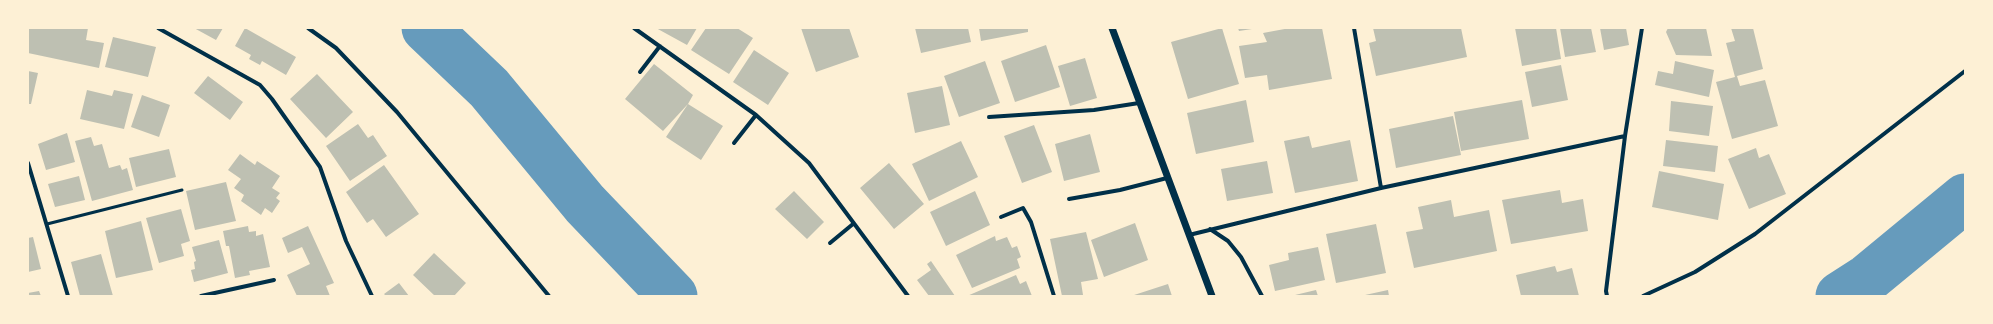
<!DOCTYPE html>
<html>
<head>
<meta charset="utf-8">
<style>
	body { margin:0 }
	#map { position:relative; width:1993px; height:324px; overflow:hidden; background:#fdf0d5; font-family:Karla,sans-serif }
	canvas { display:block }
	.frame { position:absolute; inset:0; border:29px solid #fdf0d5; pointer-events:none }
</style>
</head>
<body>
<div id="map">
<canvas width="1993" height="324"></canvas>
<div class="frame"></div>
</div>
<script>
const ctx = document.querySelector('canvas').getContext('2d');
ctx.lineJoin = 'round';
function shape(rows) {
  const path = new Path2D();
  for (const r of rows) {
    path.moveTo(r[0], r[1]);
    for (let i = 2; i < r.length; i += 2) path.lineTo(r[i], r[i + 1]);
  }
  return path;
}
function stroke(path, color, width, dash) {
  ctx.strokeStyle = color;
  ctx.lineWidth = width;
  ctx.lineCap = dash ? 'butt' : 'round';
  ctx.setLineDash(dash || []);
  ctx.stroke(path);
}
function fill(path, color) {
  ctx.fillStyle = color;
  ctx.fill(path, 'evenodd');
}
stroke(shape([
	[426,28,489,88,585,204,673,296],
	[1840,296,1868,278,1965,198]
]), '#669bbc', 49);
fill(shape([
	[28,28,88,28,86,40,104,43,99,68,28,53],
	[194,28,223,28,216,40],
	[245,28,296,57,286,75,262,61,260,65,249,59,251,55,235,46],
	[656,28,697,28,687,45],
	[706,28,737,28,753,38,729,74,691,50],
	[801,28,849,28,859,57,816,72],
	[915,28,968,28,971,42,921,53],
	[979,28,1028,28,1028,32,981,41],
	[1222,28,1239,84,1188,99,1171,42],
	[1238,28,1252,28,1252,29,1239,31],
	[1290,28,1322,28,1332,79,1269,90,1267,75,1245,78,1239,46,1267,42,1263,33],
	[1373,28,1461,28,1467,57,1376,76,1369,43,1376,41],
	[1515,28,1556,28,1561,59,1522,66],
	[1560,28,1591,28,1596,52,1565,57],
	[1600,28,1626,28,1629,45,1604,50],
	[1668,28,1706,28,1712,56,1676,55,1666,32],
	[1731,28,1753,28,1763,69,1737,76,1740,86,1765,80,1778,126,1732,139,1716,82,1735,77,1726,43,1735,41],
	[113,37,156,47,148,77,105,67],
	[1046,45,1060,87,1015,102,1001,61],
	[754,50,789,73,768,105,733,82],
	[1085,58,1097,98,1070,106,1058,66],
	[985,61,1000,103,959,117,944,76],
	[1675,61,1714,70,1709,97,1655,85,1658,71,1673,74],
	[654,64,693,95,688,104,663,131,625,99],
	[1561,65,1568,100,1532,107,1525,72],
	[28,71,38,73,31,104,28,104],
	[317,74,353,112,326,138,290,99],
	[208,76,243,102,230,120,194,93],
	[942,86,950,125,915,133,907,93],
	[87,90,112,96,114,90,133,94,124,129,80,119],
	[142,95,170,105,159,137,131,127],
	[1246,100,1254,142,1196,154,1187,113],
	[1522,100,1529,139,1461,151,1454,112],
	[1671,101,1713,106,1709,136,1669,131],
	[688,104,723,126,701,160,666,137],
	[1453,116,1461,155,1396,168,1389,129],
	[358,124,368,138,373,135,387,156,350,181,326,146],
	[1034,125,1052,172,1022,183,1004,136],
	[67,133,75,162,46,170,38,144],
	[1090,134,1100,172,1064,181,1055,144],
	[1309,136,1312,148,1350,140,1358,181,1295,193,1284,141],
	[91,137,94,146,102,144,109,168,120,165,122,170,127,168,133,190,92,201,75,141],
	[1666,140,1718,146,1715,172,1663,166],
	[961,141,978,177,929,201,912,164],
	[1756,148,1759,158,1769,154,1786,194,1749,209,1728,159],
	[169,149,176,177,136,187,129,158],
	[240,154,255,165,257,161,280,176,272,188,280,193,276,198,280,201,272,213,265,208,261,215,241,201,244,195,234,188,241,179,228,170],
	[1267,161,1273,193,1227,201,1221,169],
	[889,163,924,204,894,229,860,188],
	[384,165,419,214,386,237,373,219,367,223,346,192],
	[1659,171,1724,184,1718,220,1652,207],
	[79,176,85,200,55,207,48,184],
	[226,182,236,221,195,230,186,191],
	[1560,190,1562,203,1583,199,1588,231,1511,244,1502,200],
	[794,191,824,222,807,239,775,209],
	[975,191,990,225,946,246,930,212],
	[1451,200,1454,217,1489,210,1497,251,1414,268,1406,232,1423,229,1418,207],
	[181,209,190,241,181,244,184,256,159,263,146,218],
	[141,221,153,270,116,278,105,231],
	[1135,223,1148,260,1104,277,1091,240],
	[1376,224,1386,273,1336,283,1326,234],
	[248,226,249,232,256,231,256,236,263,234,270,267,249,271,250,275,235,278,229,246,226,246,223,231],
	[308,226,334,283,326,286,330,296,297,296,287,275,310,264,302,247,288,253,282,238],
	[1086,232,1098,279,1081,282,1083,295,1062,296,1050,239],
	[995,236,996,241,1007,237,1012,248,1017,246,1021,257,1017,259,1020,268,972,288,956,255],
	[33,237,41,269,28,272,28,238],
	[219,240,228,273,194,282,191,270,195,269,194,262,196,261,192,247],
	[1318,247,1325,280,1275,291,1269,265,1289,260,1288,253],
	[434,253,466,283,454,296,435,296,413,275],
	[101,254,113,296,80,296,71,262],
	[931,261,955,296,929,296,917,280,931,270,927,264],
	[1555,266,1557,272,1572,268,1579,296,1521,296,1516,275],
	[1016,275,1020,284,1026,281,1032,296,967,296],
	[399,283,409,296,386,296,384,294],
	[1168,284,1172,296,1131,296],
	[1316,290,1318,296,1295,296,1295,295],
	[1388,290,1389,296,1365,296,1365,295],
	[39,291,41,296,28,296,28,293]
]), '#bec0b2');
stroke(shape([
	[47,224,182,190]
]), '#003049', 3);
stroke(shape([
	[158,28,260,85,272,99,320,167,346,241,372,296],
	[308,28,336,48,397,112,549,296],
	[634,28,756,115,809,163,908,296],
	[1354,28,1381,188],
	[640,72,660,46],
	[989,117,1094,110,1139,103],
	[734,143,756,115],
	[28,163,68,296],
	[1069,199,1120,190,1167,178],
	[1001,217,1023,208,1031,222,1054,296],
	[1210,229,1228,241,1241,257,1262,296],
	[1189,235,1381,188,1625,136],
	[830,243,853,224],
	[201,296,274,280],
	[1607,296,1606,291,1625,136,1642,28],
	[1643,296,1695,272,1755,234,1965,71]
]), '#003049', 4);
stroke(shape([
	[1112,28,1212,296]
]), '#003049', 7);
</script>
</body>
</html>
